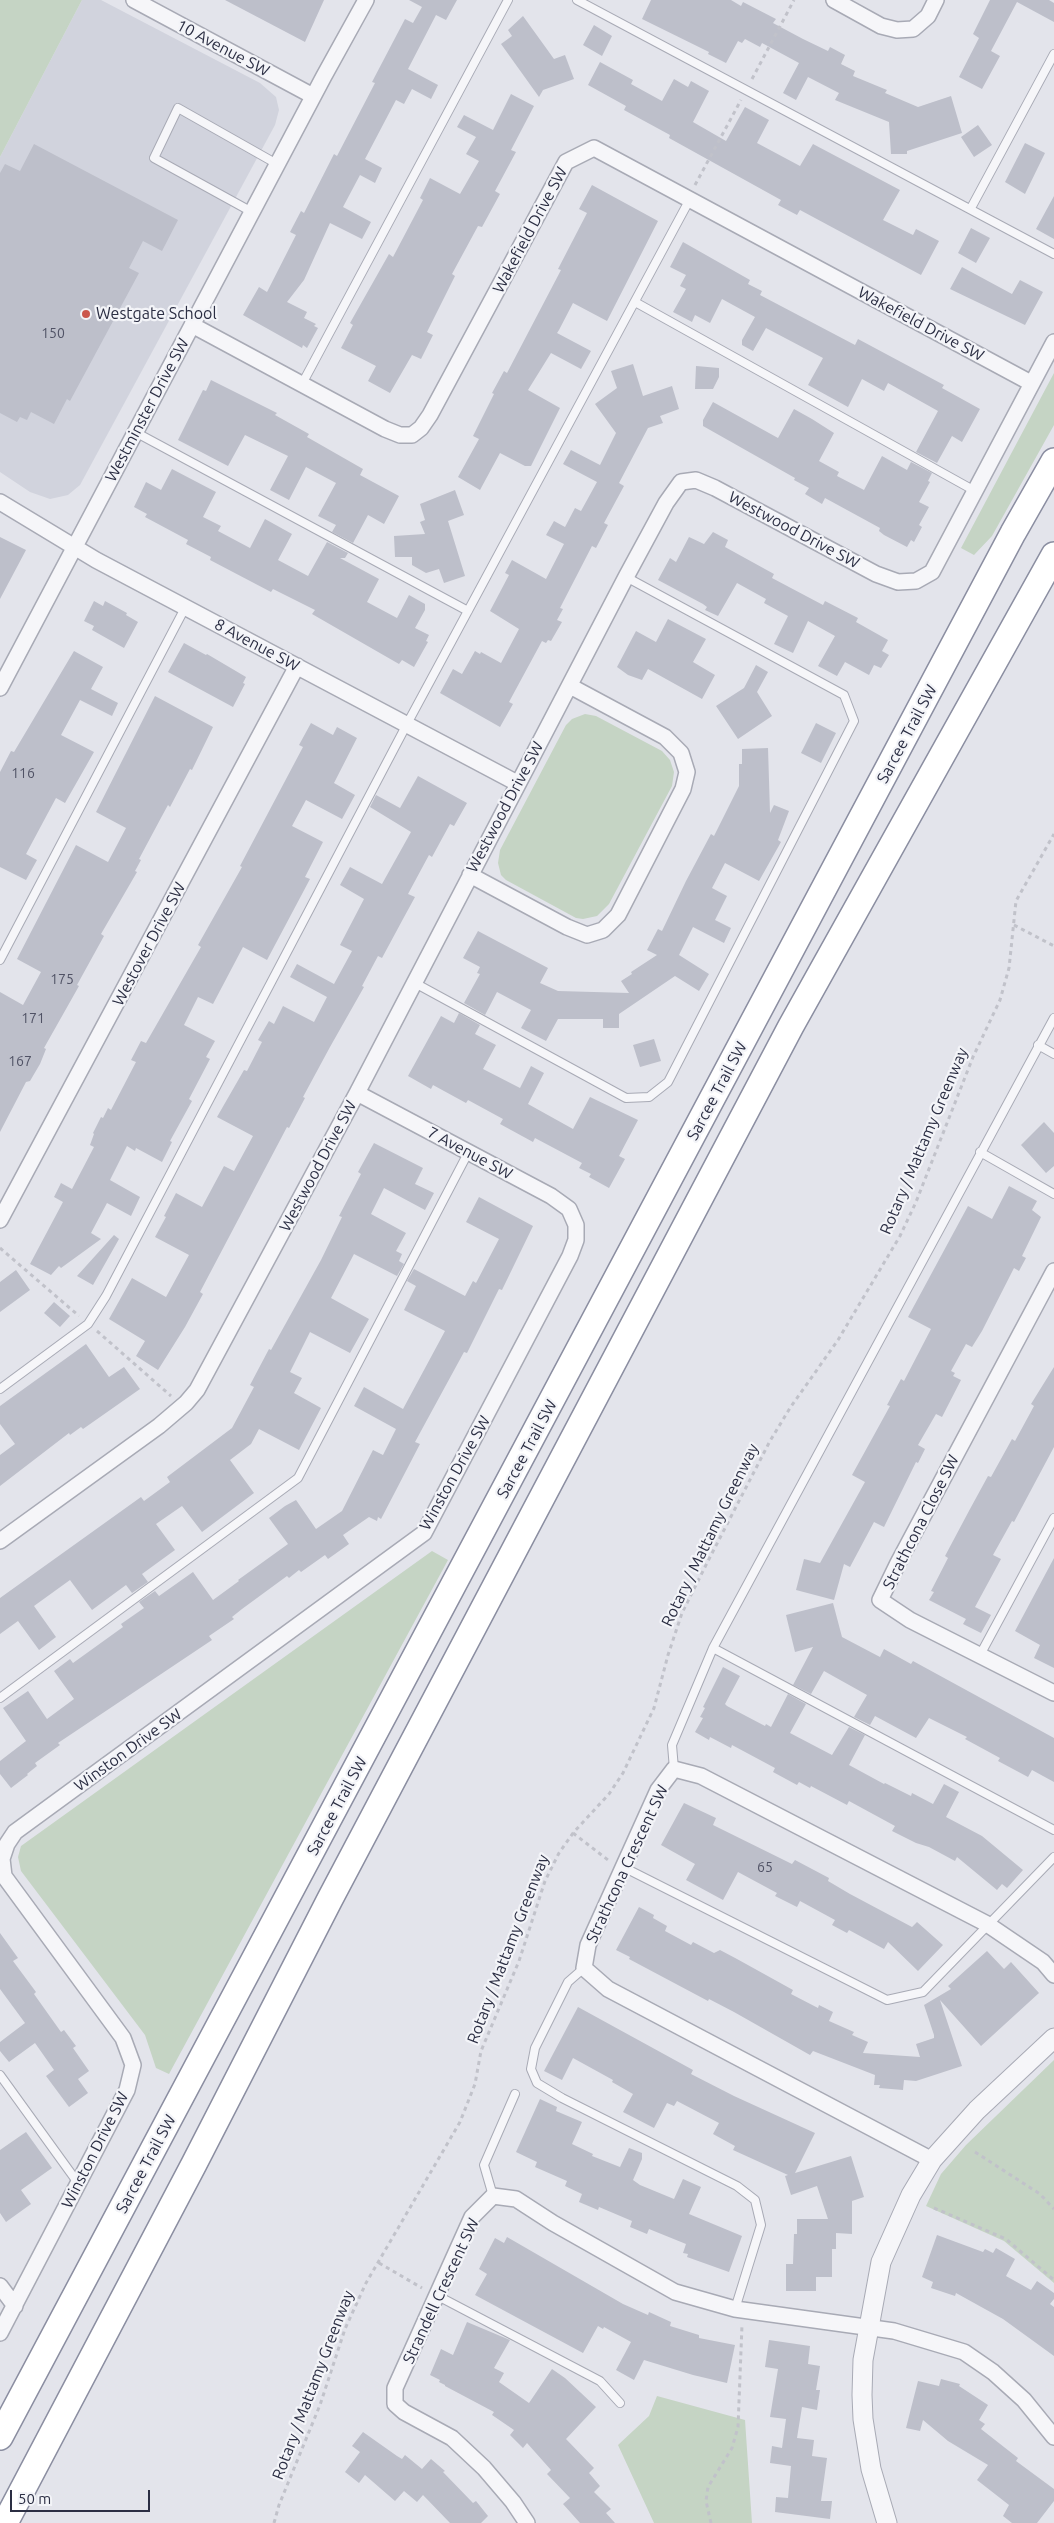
<!DOCTYPE html>
<html>
<head>
<meta charset="utf-8">
<style>
	body { margin:0 }
	#map { position:relative; width:1054px; height:2523px; overflow:hidden; background:#e3e4eb; font-family:Ubuntu,sans-serif }
	canvas { display:block }
	.scale { position:absolute; left:10px; top:2490px; width:140px; height:22px; box-sizing:border-box; border:2px solid #2b2e43; border-top:0; padding-left:6px; font-size:15px; line-height:18px; white-space:nowrap; color:#2b2e43; -webkit-text-stroke:4px #f3f4f8; paint-order:stroke }
</style>
</head>
<body>
<div id="map">
<canvas width="1054" height="2523"></canvas>
<div class="scale">50 m</div>
</div>
<script>
const ctx = document.querySelector('canvas').getContext('2d');
ctx.lineJoin = 'round';
function fill(path, color) {
  ctx.fillStyle = color;
  ctx.fill(path, 'evenodd');
}
function shape(rows) {
  const path = new Path2D();
  for (const r of rows) {
    path.moveTo(r[0], r[1]);
    for (let i = 2; i < r.length; i += 2) path.lineTo(r[i], r[i + 1]);
  }
  return path;
}
function stroke(path, color, width, dash) {
  ctx.strokeStyle = color;
  ctx.lineWidth = width;
  ctx.lineCap = dash ? 'butt' : 'round';
  ctx.setLineDash(dash || []);
  ctx.stroke(path);
}
function write(font, color, halo, rows, align = 'center') {
  ctx.font = font + ' Ubuntu,sans-serif';
  ctx.lineWidth = 4.5;
  ctx.setLineDash([]);
  ctx.textBaseline = 'middle';
  ctx.strokeStyle = halo;
  ctx.fillStyle = color;
  for (const [text, x, y, turn = 0] of rows) {
    ctx.save();
    ctx.translate(x, y);
    ctx.rotate((+turn || 0) * Math.PI / 180);
    ctx.textAlign = isNaN(turn) ? turn : align;
    if (halo) ctx.strokeText(text, 0, 0);
    ctx.fillText(text, 0, 0);
    ctx.restore();
  }
}
fill(shape([
	[82,0,101,0,260,83,276,97,279,110,275,125,80,485,68,495,50,499,30,492,0,472,0,157]
]), '#d1d3dd');
fill(shape([
	[0,0,82,0,0,157],
	[1054,373,1054,425,992,536,974,555,961,548],
	[585,714,596,716,662,751,670,760,674,772,672,786,609,904,597,916,583,919,576,918,506,880,501,875,498,863,500,850,566,725,572,719],
	[432,1551,448,1560,169,2074,156,2068,145,2035,21,1871,18,1857,21,1846],
	[1054,2060,1054,2283,1004,2241,926,2206,941,2174,966,2145],
	[657,2396,745,2420,752,2523,654,2523,618,2445,649,2416]
]), '#c5d4c4');
fill(shape([
	[225,0,324,0,305,42],
	[409,0,457,0,446,20,436,15,408,69,438,85,431,99,412,89,404,104,396,100,365,159,382,168,375,183,360,175,343,207,371,222,362,239,330,223,304,280,287,302,307,312,304,318,316,324,314,326,318,328,307,348,303,345,302,348,243,315,259,287,267,292,296,235,290,232,301,211,304,213,334,154,337,156,375,83,372,82,405,19,413,23,422,7],
	[651,0,731,0,741,6,743,2,776,19,773,23,803,39,828,51,830,47,845,55,841,64,855,71,853,76,887,90,885,93,918,107,951,96,962,133,907,151,907,154,891,154,889,122,835,100,839,93,808,77,796,100,783,93,799,63,762,43,760,47,745,39,742,43,738,41,726,63,708,54,709,52,642,19],
	[990,0,1049,0,1054,3,1054,22,1017,2,991,51,1000,56,982,89,959,77,979,38,973,34],
	[523,16,554,59,565,55,574,79,543,90,539,97,501,44,512,36,508,30],
	[594,25,612,36,602,56,583,45],
	[600,62,633,80,631,84,662,101,674,79,688,87,691,81,709,91,693,122,726,141,745,107,769,120,757,143,800,166,813,144,900,190,883,220,913,235,916,229,939,241,921,275,800,210,797,215,778,205,781,200,669,138,670,135,624,110,626,106,588,85],
	[511,94,534,106,511,150,516,152,495,191,500,194,482,227,478,226,452,274,455,276,427,332,433,335,421,359,412,355,390,393,368,381,376,366,341,348,353,325,350,323,389,254,393,257,423,200,420,198,430,178,460,194,479,161,466,154,476,137,457,127,464,115,493,130],
	[978,125,992,145,974,157,961,137],
	[1025,143,1045,153,1025,194,1005,182],
	[34,144,178,220,162,251,143,241,129,268,139,273,70,401,67,399,54,424,31,412,27,420,20,417,17,422,0,413,0,173,5,164,20,171],
	[592,185,658,221,607,321,573,303,559,330,557,333,591,351,581,369,551,353,528,390,560,408,531,466,525,466,500,453,480,490,458,477,479,439,473,436,494,394,492,393,504,371,507,373,561,270,558,269,587,213,579,209],
	[1054,196,1054,239,1036,229],
	[971,228,990,238,976,263,958,253],
	[683,242,750,280,748,284,762,291,760,295,855,345,858,339,944,385,942,388,980,409,962,442,952,436,937,463,916,452,938,411,888,383,884,391,862,379,848,407,808,385,823,358,766,328,753,351,742,345,742,340,755,317,722,299,710,323,695,315,692,322,673,312,686,289,680,286,686,275,670,267],
	[962,267,1012,294,1020,280,1043,292,1025,325,950,289],
	[633,364,643,396,672,386,679,409,660,416,663,423,648,428,619,483,624,486,604,523,608,525,596,548,592,546,560,608,563,609,557,620,562,622,551,641,548,640,546,643,542,641,509,702,513,704,500,727,440,693,453,669,462,674,475,651,480,654,481,652,501,663,519,629,490,611,509,575,505,573,512,560,546,579,564,544,546,535,554,521,565,527,575,508,581,511,597,482,563,464,571,450,600,465,616,433,595,404,617,388,611,371],
	[696,366,719,368,719,377,713,389,695,389],
	[211,380,277,413,275,415,309,434,307,437,363,469,360,475,399,496,384,524,368,515,353,543,332,532,336,525,318,516,336,483,306,467,289,500,270,490,288,456,245,435,228,466,178,440,203,390,206,391],
	[713,402,778,438,794,409,812,419,834,433,819,461,839,472,837,476,864,490,882,456,907,470,911,462,932,473,928,481,930,482,919,502,929,507,919,525,922,527,914,542,911,540,907,547,884,535,879,531,880,528,825,498,822,504,805,494,809,488,794,480,795,478,703,426,703,420],
	[172,469,216,492,203,517,221,526,218,531,250,548,265,519,292,534,278,560,308,576,327,542,348,553,345,558,340,558,379,579,367,602,397,618,409,595,425,604,425,610,415,628,429,635,426,641,428,642,414,667,402,660,399,664,312,614,315,610,273,589,271,592,210,560,211,557,186,544,188,540,145,517,147,514,134,507,146,482,161,490],
	[455,490,464,515,448,521,465,576,444,583,439,569,426,573,412,565,412,557,395,557,394,536,425,534,420,522,425,520,420,504],
	[713,532,728,540,725,547,774,574,772,578,823,605,825,601,858,618,856,622,888,640,882,651,889,655,881,668,874,665,869,675,845,662,837,676,818,666,835,636,808,621,793,653,774,644,788,616,764,603,766,599,737,583,718,616,705,610,707,607,703,604,658,580,670,558,676,562,689,537,704,544],
	[0,537,26,550,0,599],
	[94,601,103,606,105,601,127,613,126,615,138,622,124,648,92,630,94,626,84,621],
	[668,619,706,639,693,662,715,675,702,699,648,669,642,680,628,675,617,667,636,631,656,642],
	[184,643,206,655,207,654,246,677,243,683,245,684,233,707,168,672],
	[74,651,103,667,91,689,118,703,112,716,80,700,61,735,94,752,65,803,56,798,26,854,37,860,26,880,0,867,0,772,11,751,14,752],
	[756,665,768,672,757,692,772,716,738,739,716,706,744,688],
	[155,696,213,727,192,770,190,769,170,807,168,805,162,816,139,859,141,860,135,871,137,872,101,934,104,936,77,985,79,986,44,1048,46,1049,40,1064,30,1081,26,1082,0,1132,0,992,23,1005,41,972,17,959,76,845,108,862,126,828,96,812],
	[311,723,333,735,337,727,357,738,334,783,355,795,342,819,306,800,292,826,323,842,305,877,310,879,267,960,243,947,213,1004,198,997,184,1025,215,1041,206,1057,210,1059,189,1099,192,1101,170,1141,172,1142,162,1162,136,1148,135,1151,127,1146,110,1180,140,1197,131,1216,107,1203,91,1233,101,1239,61,1268,59,1266,51,1275,30,1264,63,1202,54,1197,61,1183,72,1189,94,1147,90,1145,94,1134,93,1133,101,1117,103,1118,108,1108,111,1110,136,1062,131,1060,141,1041,146,1043,201,947,198,945,242,867,240,866,303,747,299,745],
	[816,723,836,733,821,763,801,753],
	[768,748,770,813,774,805,789,811,778,840,781,842,759,881,725,863,712,888,727,896,715,920,731,928,724,943,693,927,679,955,709,974,699,991,675,976,619,1014,619,1028,603,1028,603,1019,558,1019,546,1041,521,1028,531,1010,497,992,485,1015,464,1003,480,974,477,973,480,967,463,958,478,931,548,968,540,983,558,991,629,993,621,981,632,974,631,972,657,955,647,950,658,929,662,931,686,881,711,834,714,836,739,786,739,764,742,764,742,749],
	[418,776,467,803,454,826,450,824,432,857,429,855,408,894,415,897,403,919,382,958,378,956,362,986,364,987,330,1047,303,1097,305,1098,289,1128,287,1127,200,1292,203,1294,185,1327,158,1370,136,1356,145,1341,109,1319,132,1278,166,1297,189,1255,155,1237,166,1217,164,1216,176,1193,202,1207,224,1166,234,1171,253,1136,217,1117,244,1070,247,1071,262,1042,258,1040,269,1021,274,1024,283,1006,314,1022,327,997,290,977,297,964,334,984,352,951,340,945,364,899,340,885,350,867,382,884,411,832,370,807,376,795,400,808],
	[459,1013,480,1025,475,1034,496,1045,483,1069,520,1088,531,1066,544,1073,528,1104,573,1129,590,1097,638,1120,619,1156,625,1159,609,1188,589,1177,591,1174,579,1168,582,1163,535,1138,533,1142,500,1124,503,1119,468,1100,466,1103,433,1085,431,1089,408,1076,441,1016,454,1023],
	[654,1039,661,1061,640,1067,633,1045],
	[1044,1122,1054,1133,1054,1166,1046,1173,1021,1145],
	[374,1143,423,1168,415,1184,434,1193,425,1210,384,1188,371,1214,406,1233,396,1251,402,1254,399,1261,404,1264,397,1276,354,1254,331,1298,369,1319,350,1353,310,1332,290,1372,302,1378,294,1393,321,1408,299,1450,259,1429,251,1444,230,1460,254,1493,202,1532,182,1506,156,1524,175,1550,142,1574,148,1582,132,1593,126,1585,92,1610,70,1580,34,1606,56,1637,39,1650,18,1621,0,1634,0,1598,141,1497,144,1501,170,1482,167,1477,232,1428,254,1387,250,1385,269,1349,271,1350,321,1260,342,1217,339,1216,361,1174,358,1172],
	[1009,1186,1037,1201,1032,1210,1041,1217,1022,1256,1026,1258,1019,1271,1014,1268,982,1331,972,1347,966,1344,951,1371,955,1373,953,1376,961,1380,942,1417,936,1414,918,1445,925,1449,918,1463,916,1462,884,1527,874,1522,850,1567,844,1564,834,1600,796,1590,804,1559,820,1563,865,1482,852,1475,890,1406,887,1405,901,1379,904,1381,931,1329,908,1317,968,1206,992,1219],
	[479,1197,533,1226,502,1290,499,1289,467,1353,464,1352,415,1442,420,1444,381,1519,378,1517,377,1521,369,1517,343,1535,349,1544,328,1559,325,1555,301,1572,299,1570,289,1578,287,1576,242,1609,232,1617,234,1619,209,1636,212,1640,58,1743,60,1745,35,1763,37,1766,27,1774,28,1775,11,1788,0,1774,0,1761,26,1741,3,1708,28,1691,47,1719,74,1699,54,1671,70,1659,73,1663,123,1627,121,1624,144,1608,139,1602,155,1591,159,1596,193,1572,213,1600,239,1581,238,1580,288,1544,269,1518,285,1506,296,1500,316,1529,342,1511,373,1450,383,1455,396,1429,354,1406,364,1387,403,1409,445,1331,404,1310,416,1286,407,1281,414,1269,465,1296,473,1281,476,1283,499,1239,466,1222],
	[114,1235,119,1239,93,1285,77,1276],
	[16,1270,30,1290,0,1312,0,1282],
	[54,1302,70,1316,60,1327,44,1313],
	[86,1344,109,1377,124,1367,140,1389,83,1429,81,1427,70,1435,69,1433,0,1486,0,1455,15,1444,0,1424,0,1406],
	[1054,1367,1054,1447,1014,1522,1012,1521,993,1555,1001,1559,975,1607,991,1615,981,1633,963,1624,966,1619,929,1600,934,1592,931,1591,948,1558,945,1556,970,1509,988,1476,991,1477,1012,1439,1015,1441,1034,1406,1031,1404],
	[1054,1558,1054,1668,1034,1658,1040,1645,1015,1631],
	[833,1603,842,1637,880,1657,884,1649,911,1664,913,1661,1054,1738,1054,1782,1032,1770,1028,1777,998,1761,1000,1758,965,1739,967,1737,929,1718,916,1738,875,1716,870,1725,854,1717,867,1695,824,1671,811,1694,793,1685,813,1647,795,1652,786,1615],
	[723,1667,740,1676,725,1704,727,1706,765,1726,766,1724,771,1727,788,1694,806,1704,790,1733,832,1755,849,1727,865,1735,849,1765,884,1784,885,1783,911,1796,912,1793,933,1804,944,1784,959,1792,946,1817,982,1836,1023,1870,1007,1888,1002,1884,997,1890,957,1857,955,1861,929,1847,916,1843,892,1831,895,1826,849,1801,847,1805,811,1786,810,1788,799,1782,797,1785,773,1772,775,1768,732,1745,731,1748,710,1737,709,1740,695,1732,703,1718,700,1717,705,1708,703,1707],
	[684,1803,716,1818,713,1825,792,1864,795,1860,829,1878,828,1881,850,1894,912,1927,917,1922,943,1945,918,1971,888,1942,884,1949,849,1930,847,1933,832,1925,835,1920,800,1901,797,1907,775,1896,777,1893,738,1872,723,1900,686,1880,695,1864,661,1845],
	[639,1907,654,1915,653,1918,667,1926,665,1931,691,1945,693,1942,714,1953,720,1950,737,1959,793,1990,791,1994,818,2008,819,2005,833,2012,829,2021,854,2032,852,2035,868,2042,863,2053,920,2057,916,2044,934,2038,934,2035,924,2005,951,1989,948,1986,987,1951,1004,1969,1011,1962,1039,1993,981,2046,940,2000,962,2066,916,2081,904,2080,903,2090,879,2088,880,2085,874,2085,875,2075,813,2051,810,2055,734,2012,709,1999,708,2001,629,1959,630,1957,616,1950],
	[0,1933,18,1958,13,1961,36,1992,34,1994,61,2032,64,2030,76,2046,73,2048,89,2071,78,2079,88,2093,69,2107,46,2076,54,2070,35,2043,9,2062,0,2051,0,2042,25,2023,0,1989],
	[578,2007,693,2070,691,2074,734,2096,815,2133,795,2173,851,2156,864,2197,852,2201,852,2234,836,2233,836,2249,832,2249,832,2277,816,2277,816,2291,786,2291,786,2264,793,2264,794,2234,797,2234,797,2219,828,2219,817,2186,791,2195,785,2176,788,2175,733,2150,735,2146,713,2134,719,2123,677,2101,674,2106,667,2103,654,2128,623,2112,633,2094,612,2082,613,2080,573,2058,562,2080,544,2071],
	[540,2099,557,2107,556,2111,582,2122,572,2144,593,2154,592,2156,620,2167,629,2148,642,2153,642,2159,633,2180,640,2185,674,2199,683,2179,701,2187,689,2214,742,2236,729,2272,687,2257,688,2254,683,2253,686,2244,649,2229,647,2234,630,2227,632,2221,599,2207,598,2210,579,2202,582,2194,565,2186,567,2181,535,2167,537,2162,516,2152],
	[26,2132,52,2168,21,2190,31,2204,6,2222,0,2213,0,2150],
	[937,2235,983,2252,985,2249,993,2253,996,2248,1015,2259,1006,2276,1031,2290,1037,2281,1054,2293,1054,2299,1050,2304,1054,2307,1054,2356,1003,2319,956,2293,955,2296,931,2288,933,2282,922,2277],
	[507,2237,623,2304,648,2315,649,2312,671,2322,670,2326,699,2335,699,2338,735,2345,727,2383,693,2375,644,2360,634,2380,616,2370,631,2342,604,2327,603,2329,598,2326,583,2353,475,2295,487,2274,479,2269,495,2238,504,2243],
	[467,2322,510,2340,494,2368,504,2373,499,2382,529,2403,552,2369,565,2378,596,2407,566,2439,594,2468,589,2473,600,2486,594,2492,611,2509,606,2513,615,2523,580,2523,563,2504,570,2498,547,2474,551,2470,527,2443,523,2448,510,2435,514,2430,492,2415,494,2412,445,2386,445,2385,439,2382,440,2380,430,2375,441,2349,453,2355],
	[769,2340,810,2346,808,2364,820,2366,816,2390,820,2390,817,2410,802,2407,797,2438,814,2440,812,2456,827,2458,821,2501,832,2501,830,2519,775,2512,776,2497,788,2498,791,2466,770,2463,772,2446,782,2448,786,2419,770,2417,778,2369,765,2367],
	[941,2379,960,2384,959,2386,988,2405,979,2420,985,2424,981,2429,1018,2458,1016,2461,1054,2489,1054,2501,1037,2523,1012,2523,1003,2516,1009,2505,977,2480,988,2465,948,2441,923,2420,920,2431,906,2428,918,2381,939,2386],
	[363,2432,397,2456,402,2459,405,2455,422,2469,431,2459,445,2471,443,2472,473,2503,476,2501,488,2516,481,2523,450,2523,423,2495,417,2502,404,2491,395,2501,365,2475,359,2483,345,2472,360,2452,352,2446]
]), '#bdbfca');
const service = shape([
	[577,0,1054,254],
	[971,208,1054,54],
	[252,212,154,158,178,108,277,164],
	[635,302,975,491],
	[302,384,508,0],
	[135,432,468,611],
	[0,960,186,606],
	[413,982,626,1098,649,1097,668,1082,854,721,844,695,626,577],
	[1038,1045,1054,1054],
	[980,1152,1054,1194],
	[0,1389,88,1324,106,1296,407,724,690,199],
	[713,1648,1054,1830],
	[980,1655,1054,1518],
	[0,1698,298,1478,468,1153],
	[674,1769,672,1745,713,1648,1054,1018],
	[625,1868,887,2000,923,1992,1054,1857],
	[584,1968,568,1982,535,2048,531,2069,537,2083,562,2098,737,2186,755,2200,761,2225,735,2309],
	[0,2075,78,2183],
	[493,2196,484,2165,515,2094],
	[436,2295,600,2381,620,2403]
]);
const minor = shape([
	[134,0,313,96],
	[834,0,881,26,897,30,913,29,928,16,936,0],
	[192,325,385,429,400,435,412,435,421,428,430,415,566,162,594,148,1031,383],
	[0,502,96,560,517,783],
	[0,688,324,76,366,0],
	[470,875,567,927,587,935,603,930,618,915,683,789,687,772,681,753,665,737,570,686],
	[0,1220,297,666],
	[1054,1271,898,1563,880,1600,910,1620,1054,1693],
	[0,1541,159,1426,186,1403,197,1390,357,1093,626,577,666,503,681,482,696,480,715,488,876,574,898,582,916,581,932,572,1054,342],
	[932,2160,608,1989,584,1968,588,1945,658,1790,674,1769,701,1776,987,1924,1043,1962,1054,1975],
	[0,2286,15,2306],
	[0,2333,127,2090,133,2065,123,2038,4,1876,2,1859,7,1844,15,1832,424,1533,570,1256,576,1240,576,1225,569,1209,551,1196,357,1093],
	[527,2523,513,2502,484,2468,452,2438,404,2412,395,2404,395,2388,472,2217,493,2196,516,2199,553,2223,675,2292,735,2309,894,2331,964,2352,993,2372,1024,2400,1054,2437]
]);
const tertiary = shape([
	[887,2523,871,2469,863,2419,862,2395,863,2360,881,2262,911,2195,932,2160,977,2110,1054,2038]
]);
const trunk = shape([
	[0,2437,1013,533,1054,461],
	[5,2523,194,2164,330,1899,791,1026,1054,555]
]);
stroke(service, '#a8aab5', 10);
stroke(minor, '#a8aab5', 18);
stroke(tertiary, '#a8aab5', 21);
stroke(trunk, '#8b8ea1', 28);
stroke(shape([
	[752,79,794,0],
	[695,185,741,100],
	[1014,925,1054,946],
	[0,1248,79,1316],
	[97,1331,171,1396],
	[573,1833,608,1860],
	[975,2152,1040,2194,1054,2209],
	[934,2208,1006,2239,1054,2280],
	[379,2263,422,2288],
	[274,2523,279,2505,320,2405,345,2329,366,2283,460,2122,475,2084,481,2051,519,1961,545,1881,559,1853,573,1833,609,1794,623,1773,654,1708,668,1655,682,1613,707,1563,770,1441,790,1408,838,1340,900,1236,916,1202,973,1057,1000,1000,1009,968,1016,901,1054,834],
	[711,2523,706,2501,708,2487,732,2448,738,2427,742,2325]
]), '#c1c2ca', 3, [4, 4]);
stroke(service, '#f6f6f9', 8);
stroke(minor, '#f6f6f9', 15);
stroke(tertiary, '#f6f6f9', 19);
stroke(trunk, '#fff', 25);
for (const [x, y, r, color] of [
	[86,314,5,"#cb574d"]
]) {
  const dot = new Path2D();
  dot.arc(x, y, r, 0, 2 * Math.PI);
  ctx.fillStyle = color;
  ctx.fill(dot);
  stroke(dot, '#f3f4f8', 2);
}
write('14px', '#505265', null, [
	["150",53,333],
	["116",23,773],
	["175",62,979],
	["171",33,1018],
	["167",20,1061],
	["65",765,1867]
]);
write('16px', '#2b2e43', '#f3f4f8', [
	["10 Avenue SW",223,48,28],
	["Wakefield Drive SW",530,230,-62],
	["Wakefield Drive SW",921,324,28],
	["Westminster Drive SW",147,410,-62],
	["Westwood Drive SW",794,530,28],
	["8 Avenue SW",257,645,28],
	["Sarcee Trail SW",907,734,-62],
	["Westwood Drive SW",505,807,-62],
	["Westover Drive SW",149,944,-62],
	["Sarcee Trail SW",717,1091,-62],
	["Rotary / Mattamy Greenway",924,1141,-67],
	["7 Avenue SW",470,1153,28],
	["Westwood Drive SW",318,1166,-62],
	["Sarcee Trail SW",527,1449,-62],
	["Winston Drive SW",455,1473,-61],
	["Strathcona Close SW",921,1522,-63],
	["Rotary / Mattamy Greenway",710,1535,-64],
	["Winston Drive SW",128,1750,-36],
	["Sarcee Trail SW",337,1806,-62],
	["Strathcona Crescent SW",627,1864,-65],
	["Rotary / Mattamy Greenway",508,1949,-69],
	["Winston Drive SW",95,2150,-63],
	["Sarcee Trail SW",146,2164,-62],
	["Strandell Crescent SW",441,2291,-65],
	["Rotary / Mattamy Greenway",313,2385,-69]
]);
write('16px', '#2b2e43', '#f3f4f8', [
	["Westgate School",96,314]
], 'left');
</script>
</body>
</html>
